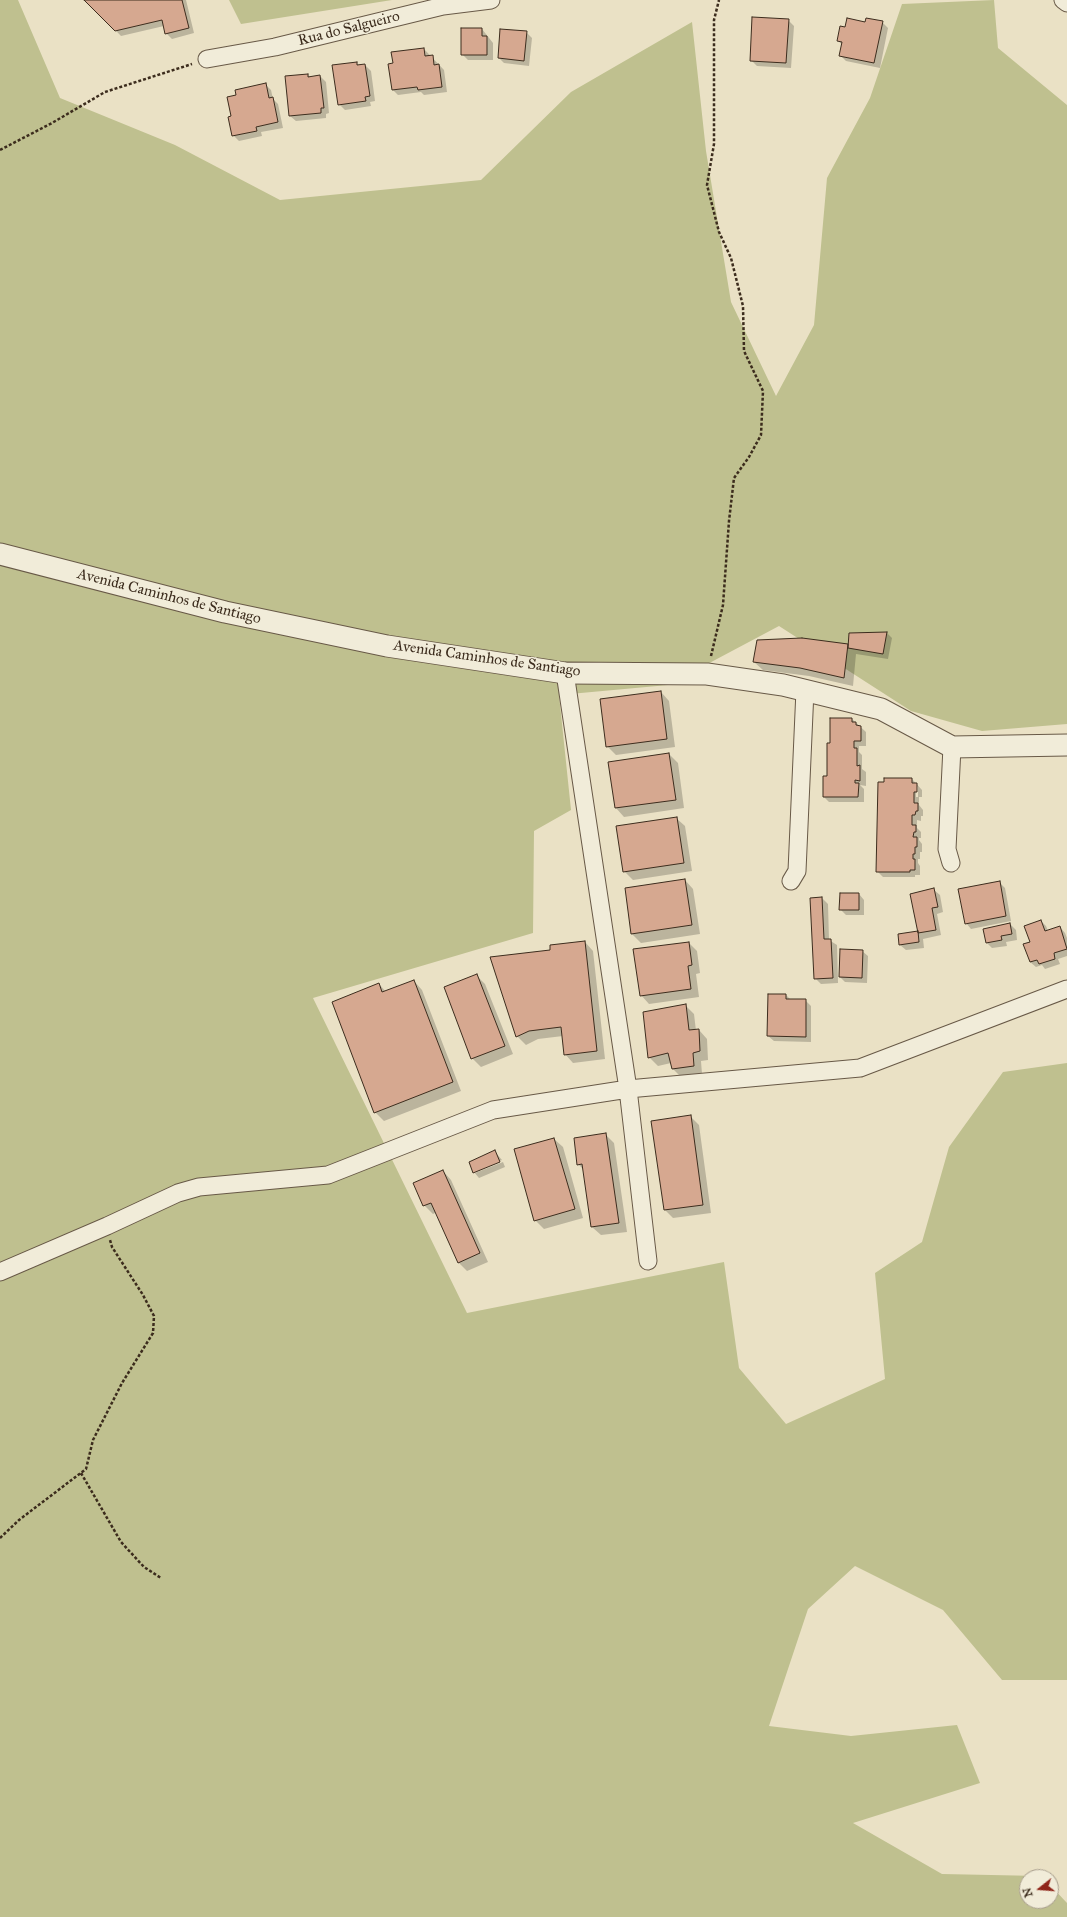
<!DOCTYPE html>
<html>
<head>
<meta charset="utf-8">
<style>
	body { margin:0 }
	#map { position:relative; width:1067px; height:1917px; overflow:hidden; background:#eae1c5; font-family:"IM FELL Great Primer",serif }
	canvas { display:block }
	.north { position:absolute; left:1019px; top:1869px; width:40px; height:40px; box-sizing:border-box; background:#f1ecd9; border:1px solid #a99f8e; border-radius:50%; rotate:253deg; font-size:11px; font-weight:700; line-height:16px; text-align:center; color:#3c2c1d }
	.north::after { content:''; display:block; margin:auto; width:14px; height:18px; background:#8f2418; clip-path:polygon(50% 0,100% 100%,50% 72%,0 100%) }
</style>
</head>
<body>
<div id="map">
<canvas width="1067" height="1917"></canvas>
<div class="north">N</div>
</div>
<script>
const ctx = document.querySelector('canvas').getContext('2d');
ctx.lineJoin = 'round';
function fill(path, color) {
  ctx.fillStyle = color;
  ctx.fill(path, 'evenodd');
}
function shape(rows) {
  const path = new Path2D();
  for (const r of rows) {
    path.moveTo(r[0], r[1]);
    for (let i = 2; i < r.length; i += 2) path.lineTo(r[i], r[i + 1]);
  }
  return path;
}
function stroke(path, color, width, dash) {
  ctx.strokeStyle = color;
  ctx.lineWidth = width;
  ctx.lineCap = dash ? 'butt' : 'round';
  ctx.setLineDash(dash || []);
  ctx.stroke(path);
}
function write(font, color, halo, rows, align = 'center') {
  ctx.font = font + ' "IM FELL Great Primer",serif';
  ctx.lineWidth = 3;
  ctx.setLineDash([]);
  ctx.textBaseline = 'middle';
  ctx.strokeStyle = halo;
  ctx.fillStyle = color;
  for (const [text, x, y, turn = 0] of rows) {
    ctx.save();
    ctx.translate(x, y);
    ctx.rotate((+turn || 0) * Math.PI / 180);
    ctx.textAlign = isNaN(turn) ? turn : align;
    if (halo) ctx.strokeText(text, 0, 0);
    ctx.fillText(text, 0, 0);
    ctx.restore();
  }
}
fill(shape([
	[0,0,18,0,60,98,175,145,280,200,481,180,571,92,692,22,706,151,731,302,776,396,814,325,827,178,870,98,902,4,994,0,998,48,1067,105,1067,724,982,731,911,711,779,626,668,685,559,695,571,810,534,831,533,933,313,998,467,1313,724,1262,739,1368,786,1424,885,1379,875,1273,922,1242,949,1147,1003,1072,1067,1063,1067,1680,1002,1680,943,1610,855,1566,808,1609,769,1726,851,1736,957,1725,980,1783,853,1823,942,1874,1040,1876,1042,1877,1027,1877,1027,1901,1051,1901,1051,1886,1067,1903,1067,1917,0,1917],
	[229,0,392,0,241,24]
]), '#bfc08f');
fill(shape([
	[86,0,186,0,194,33,172,39,166,33,164,26,121,36],
	[788,20,794,26,791,68,757,66,751,60],
	[882,22,888,28,880,68,846,61,840,55,843,45,838,41,846,28,866,23],
	[482,29,493,43,493,60,468,60,462,54],
	[526,32,532,38,529,66,504,63,499,58],
	[424,49,444,70,447,92,424,95,421,92,398,95,393,90],
	[356,63,360,66,365,65,371,71,375,101,370,102,371,106,345,110,339,104],
	[308,75,310,77,320,76,326,82,329,113,326,114,326,118,296,121,290,116],
	[265,84,271,90,273,99,278,104,283,128,261,132,262,136,239,141,233,135,232,117,237,96],
	[887,633,892,638,888,659,856,654,853,686,809,676,763,670,754,662,848,645,849,646,850,634],
	[661,692,669,701,675,747,616,755,607,746],
	[831,719,852,719,866,732,866,746,859,746,859,752,862,755,862,769,866,772,866,786,860,785,864,789,864,802,829,802,824,797,831,744],
	[669,754,678,763,684,808,624,817,616,808,609,763],
	[912,779,922,790,922,797,919,797,919,805,923,810,923,816,921,816,921,821,917,820,917,828,921,832,921,838,919,838,919,840,922,844,922,852,920,852,920,859,918,859,918,863,920,866,920,875,915,875,915,877,883,877,877,871],
	[916,785,918,787,918,797,916,797],
	[676,818,685,826,692,871,633,880,624,871],
	[685,880,693,889,700,934,641,943,632,934,626,889],
	[999,882,1005,888,1011,921,971,929,966,923],
	[934,890,940,895,943,912,937,914,941,935,923,939,924,948,906,950,900,945,919,932],
	[859,894,864,900,864,915,846,915,840,909],
	[822,898,828,904,829,940,837,945,838,983,821,984,815,978],
	[1041,921,1046,926,1048,931,1060,927,1065,933,1067,938,1067,956,1058,959,1060,964,1045,969,1042,965,1036,967,1030,962,1031,943],
	[1010,924,1016,930,1017,940,1006,942,1007,946,992,948,987,943,984,929],
	[585,942,593,951,605,1059,573,1063,565,1054,563,1036,538,1039,526,1045,517,1036,551,951],
	[689,943,697,951,700,973,696,974,699,997,649,1004,641,995],
	[862,951,868,956,867,983,845,982,840,977],
	[476,975,485,984,513,1054,481,1067,472,1058],
	[414,981,422,990,461,1091,384,1121,375,1112,379,984,386,992],
	[786,995,791,1000,805,1000,811,1006,811,1042,774,1041,768,1036],
	[685,1005,694,1014,696,1031,699,1030,707,1039,708,1060,701,1061,702,1074,681,1077,673,1069,671,1063,658,1066,649,1057],
	[690,1116,699,1125,711,1213,673,1218,665,1210],
	[605,1134,614,1143,627,1232,601,1235,592,1227,584,1170,578,1164],
	[554,1139,563,1147,583,1218,544,1229,535,1220],
	[495,1152,502,1160,475,1171,475,1173,503,1162,505,1167,479,1178,474,1172,470,1162],
	[443,1171,451,1180,488,1262,467,1271,459,1263,437,1212,433,1214,424,1205]
]), '#0003');
const building = shape([
	[84,0,182,0,189,28,165,34,162,20,115,31,84,0],
	[752,17,789,19,786,63,750,61,752,17],
	[847,18,865,22,866,18,883,21,874,63,839,56,842,42,837,41,840,26,845,27,847,18],
	[461,28,482,28,482,36,487,36,487,55,461,55,461,28],
	[500,29,527,31,524,61,498,58,500,29],
	[424,48,425,56,433,55,434,65,439,64,442,87,418,90,417,87,392,90,388,64,393,63,391,52,424,48],
	[357,62,357,65,365,64,370,96,365,97,366,101,338,105,332,65,357,62],
	[308,74,308,77,320,75,324,108,321,108,321,113,289,116,285,76,308,74],
	[266,83,269,98,273,97,278,122,256,127,257,131,232,136,228,117,231,116,227,97,236,95,235,90,266,83],
	[887,632,883,654,848,648,849,633,887,632],
	[802,638,848,644,844,678,800,668,753,662,757,640,802,638],
	[661,691,667,739,606,747,600,699,661,691],
	[830,718,852,718,852,722,856,722,856,725,861,726,861,741,854,741,854,748,857,748,857,766,860,765,860,781,855,780,855,783,859,783,858,797,823,797,823,776,827,776,827,743,830,743,830,718],
	[669,753,676,800,615,808,608,762,669,753],
	[884,778,912,778,912,783,917,783,917,792,914,792,914,803,918,803,918,811,916,811,915,815,912,815,912,825,916,825,916,832,914,832,913,837,917,837,917,847,915,847,915,854,913,854,913,859,915,859,915,870,910,870,910,872,876,872,878,782,884,782,884,778],
	[677,817,684,863,623,872,616,826,677,817],
	[685,879,692,925,631,934,625,888,685,879],
	[1000,881,1006,916,965,924,958,889,1000,881],
	[934,888,938,907,932,908,936,930,918,933,910,894,934,888],
	[840,893,859,893,859,910,839,910,840,893],
	[822,897,824,939,831,939,833,978,814,979,810,898,822,897],
	[1041,920,1045,931,1060,926,1067,949,1054,953,1055,959,1039,964,1037,960,1030,962,1023,944,1030,942,1024,926,1041,920],
	[1010,923,1012,934,1001,936,1002,940,986,943,983,929,1010,923],
	[918,931,919,942,899,945,898,934,918,931],
	[585,941,597,1051,564,1055,561,1027,529,1031,516,1037,490,957,550,950,550,945,585,941],
	[689,942,692,965,688,966,691,989,640,996,633,949,689,942],
	[840,949,863,950,862,978,839,977,840,949],
	[477,974,505,1046,471,1059,444,987,477,974],
	[414,980,453,1082,374,1113,332,1002,379,983,382,992,414,980],
	[768,994,786,994,786,999,806,999,806,1037,767,1036,768,994],
	[686,1004,689,1030,699,1029,700,1051,693,1053,694,1066,672,1069,668,1053,648,1058,643,1012,686,1004],
	[691,1115,703,1205,664,1210,651,1121,691,1115],
	[606,1133,619,1223,591,1227,582,1164,577,1165,574,1138,606,1133],
	[554,1138,575,1209,534,1221,514,1149,554,1138],
	[495,1150,500,1162,473,1173,469,1162,495,1150],
	[443,1170,480,1253,458,1263,431,1203,423,1206,413,1183,443,1170]
]);
fill(building, '#d6a890');
stroke(building, '#3c2c1d', 1);
const minor = shape([
	[1063,0,1067,3],
	[207,59,275,47,443,6,491,0],
	[565,673,628,1089,648,1261],
	[951,863,947,849,952,747],
	[791,881,797,871,805,690],
	[0,1272,107,1226,178,1193,199,1187,328,1175,493,1110,628,1089,860,1068,1067,989]
]);
const tertiary = shape([
	[0,554,225,612,387,646,565,673,707,674,783,685,881,709,952,747,1067,745]
]);
stroke(minor, '#685947', 19);
stroke(tertiary, '#685947', 23);
stroke(shape([
	[0,150,52,123,105,92,192,64],
	[711,656,723,605,729,521,734,478,749,457,761,435,763,391,744,351,743,306,731,258,719,232,707,185,714,144,714,20,719,0],
	[81,1473,121,1542,144,1567,161,1578],
	[0,1538,19,1520,86,1469,93,1440,122,1383,153,1333,154,1316,143,1295,112,1247,110,1240]
]), '#3c2c1d', 2.5, [3, 2]);
stroke(minor, '#f1ecd9', 17);
stroke(tertiary, '#f1ecd9', 21);
write('15px', '#3c2c1d', '#f1ecd9', [
	["Rua do Salgueiro",349,29,-14],
	["Avenida Caminhos de Santiago",169,597,14],
	["Avenida Caminhos de Santiago",487,659,8]
]);
</script>
</body>
</html>
